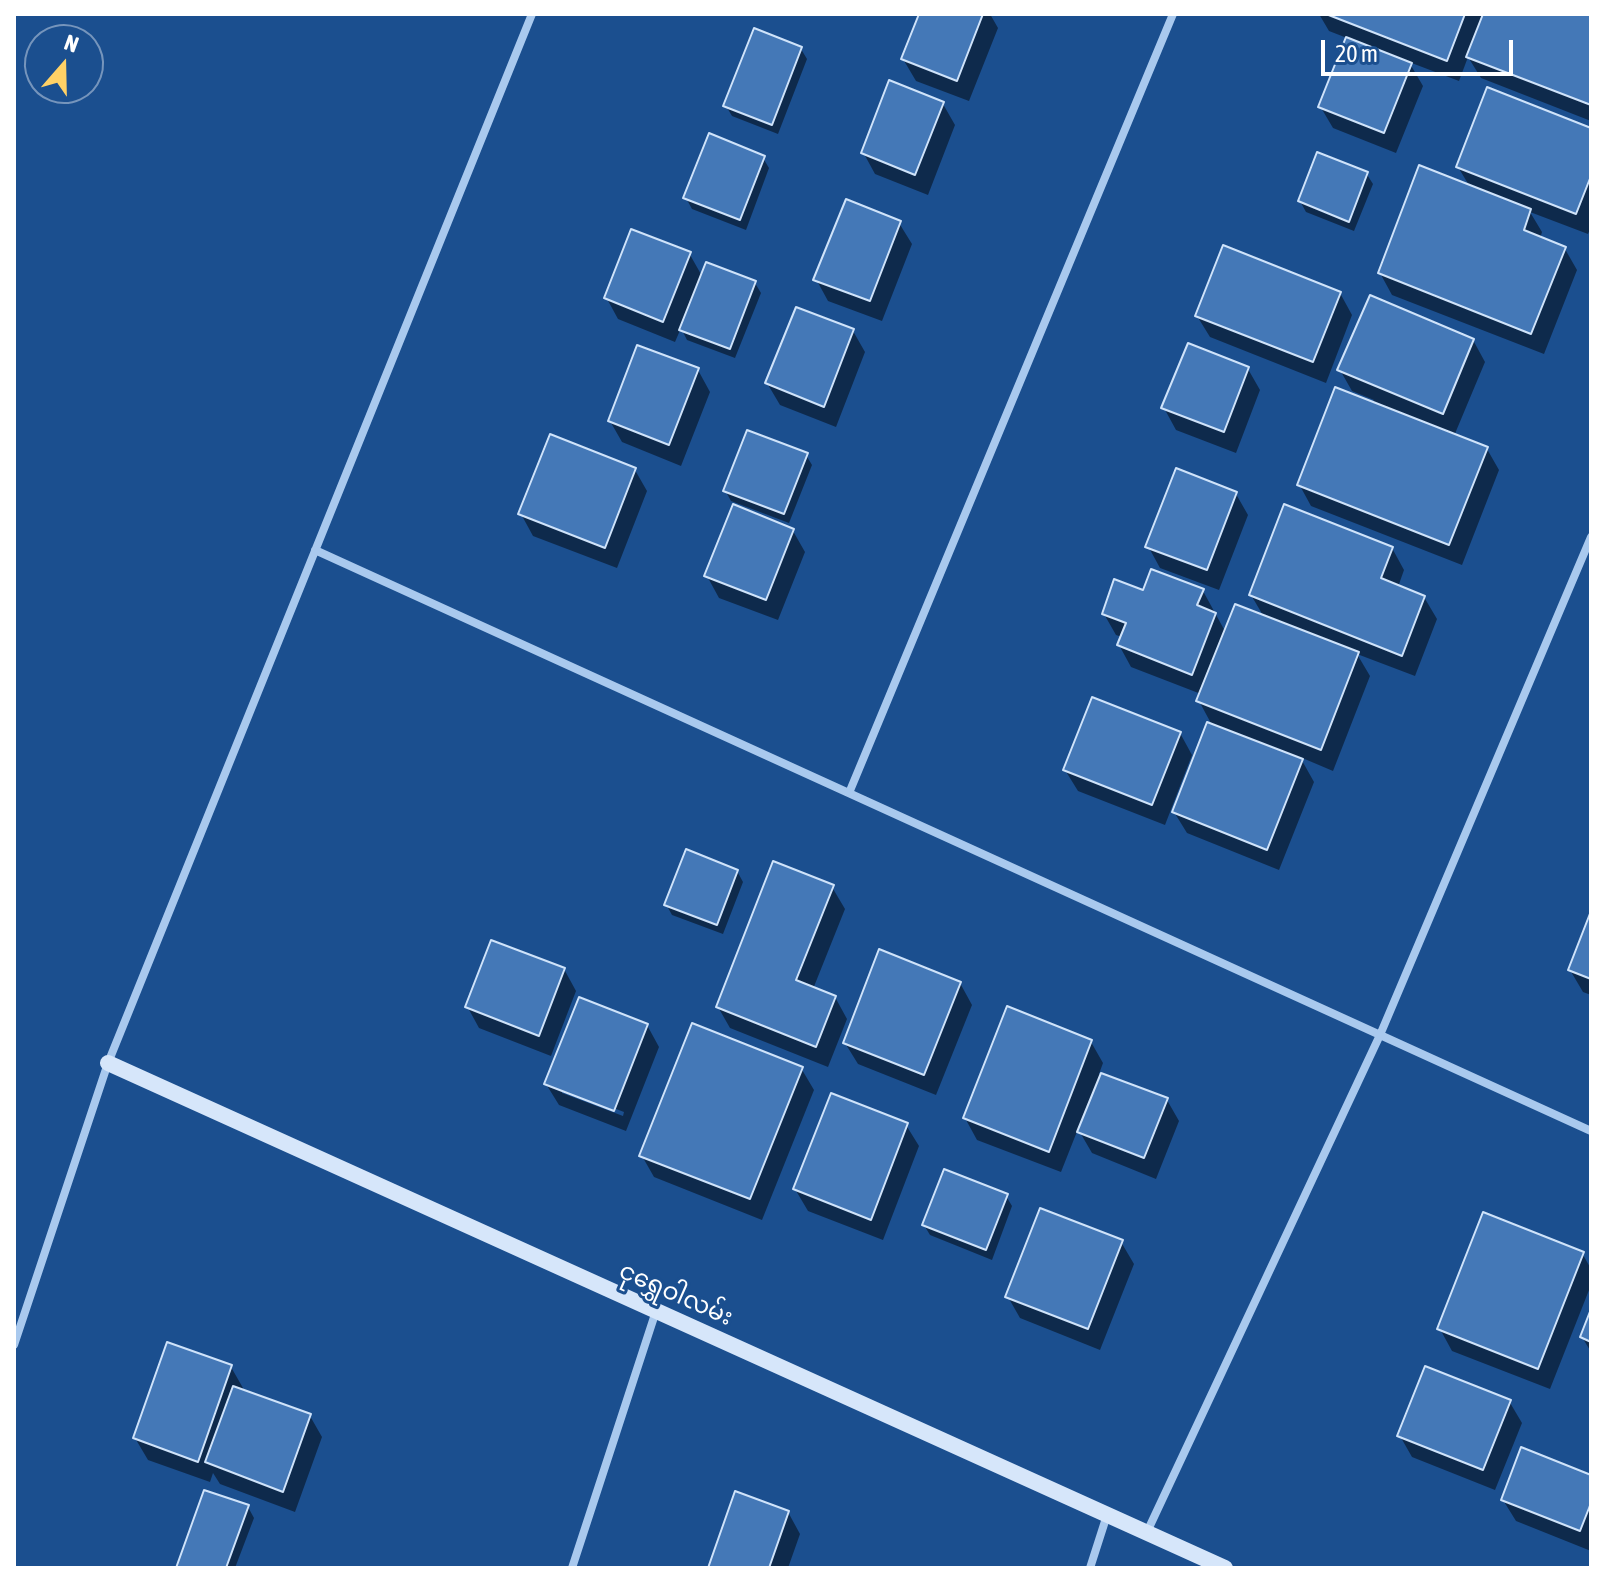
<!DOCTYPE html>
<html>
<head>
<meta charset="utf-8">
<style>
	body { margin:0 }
	#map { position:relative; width:1605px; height:1582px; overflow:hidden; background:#1b4f8f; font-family:"Asap Condensed",sans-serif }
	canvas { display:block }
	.frame { position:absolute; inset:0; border:16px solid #fff; pointer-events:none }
	.north { position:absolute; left:24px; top:24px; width:80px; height:80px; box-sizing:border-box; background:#1b4f8f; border:2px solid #7695bc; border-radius:50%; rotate:20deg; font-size:22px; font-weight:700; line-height:32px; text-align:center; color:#fff }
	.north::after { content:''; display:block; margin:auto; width:28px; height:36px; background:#ffd166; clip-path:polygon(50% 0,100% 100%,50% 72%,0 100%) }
	.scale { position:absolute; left:1321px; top:40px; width:192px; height:36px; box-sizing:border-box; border:4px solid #fff; border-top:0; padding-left:10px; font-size:24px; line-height:28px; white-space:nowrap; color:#fff; -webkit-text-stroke:6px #1b4f8f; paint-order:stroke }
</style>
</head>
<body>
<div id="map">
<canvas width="1605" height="1582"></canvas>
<div class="frame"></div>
<div class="north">N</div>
<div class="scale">20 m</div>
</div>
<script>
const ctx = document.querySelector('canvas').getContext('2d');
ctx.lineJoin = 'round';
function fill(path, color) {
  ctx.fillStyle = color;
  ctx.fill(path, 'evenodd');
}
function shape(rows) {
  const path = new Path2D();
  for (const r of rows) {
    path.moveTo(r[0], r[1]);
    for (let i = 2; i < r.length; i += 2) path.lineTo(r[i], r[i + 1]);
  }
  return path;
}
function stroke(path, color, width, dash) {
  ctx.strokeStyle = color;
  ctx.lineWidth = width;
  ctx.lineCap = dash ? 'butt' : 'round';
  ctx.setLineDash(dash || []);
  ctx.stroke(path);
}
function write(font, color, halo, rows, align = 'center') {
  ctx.font = font + ' "Asap Condensed","Noto Sans Myanmar",sans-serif';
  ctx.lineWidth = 6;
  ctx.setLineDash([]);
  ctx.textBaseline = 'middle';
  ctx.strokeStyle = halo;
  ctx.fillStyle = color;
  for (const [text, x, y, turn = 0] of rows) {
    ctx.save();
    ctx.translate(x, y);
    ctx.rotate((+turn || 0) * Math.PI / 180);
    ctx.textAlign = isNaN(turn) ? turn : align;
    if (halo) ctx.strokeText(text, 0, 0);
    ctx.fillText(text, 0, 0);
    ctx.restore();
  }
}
fill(shape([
	[921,14,990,14,998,28,969,101,916,81,903,59],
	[1319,14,1591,14,1591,121,1481,78,1468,57,1459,81,1409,62,1423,86,1396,153,1333,128,1320,106,1347,38,1329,31],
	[801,49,807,59,778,134,732,116,726,106],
	[943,104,955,125,928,195,875,174,863,152],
	[1591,130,1591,227,1588,234,1530,212,1542,232,1540,239,1565,249,1577,270,1544,354,1392,295,1380,273,1470,187,1458,167],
	[763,158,769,168,746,230,692,209,686,198],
	[1366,173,1373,184,1354,231,1306,212,1300,201],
	[899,223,912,244,882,321,828,301,816,279],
	[689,253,702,276,755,283,761,293,735,358,687,340,681,328,675,342,618,319,606,297],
	[1340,293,1352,315,1326,383,1210,337,1197,316],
	[853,331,865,352,836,427,780,405,767,383],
	[1473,340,1485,362,1454,436,1487,449,1499,470,1462,565,1311,506,1299,484,1374,400,1352,391,1340,370],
	[1248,369,1260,390,1236,453,1176,430,1164,408],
	[698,370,710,392,681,466,622,442,610,421],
	[806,455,812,465,789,523,731,501,725,490],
	[635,470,647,491,617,568,533,536,521,514],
	[1236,494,1248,515,1219,590,1160,568,1148,546],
	[793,531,805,552,778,620,719,598,707,576],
	[1392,548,1404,570,1398,587,1424,597,1437,619,1415,676,1357,654,1370,676,1333,771,1300,757,1314,782,1279,870,1187,833,1174,812,1213,727,1199,701,1201,694,1131,667,1119,645,1122,637,1116,635,1104,614,1145,592,1203,591,1226,633,1264,617,1251,595],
	[1180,733,1192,755,1165,825,1078,791,1065,770],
	[737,871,743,882,723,934,672,915,666,904],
	[832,887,845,909,813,989,835,997,847,1019,828,1067,730,1028,718,1007],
	[1591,917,1591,995,1583,992,1570,970],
	[564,969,576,991,551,1056,479,1028,467,1006],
	[960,983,972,1005,936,1095,858,1064,845,1043],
	[647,1025,659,1047,626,1131,559,1105,546,1084],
	[562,1088,624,1112,623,1116,562,1093],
	[1091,1042,1103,1063,1099,1074,1167,1100,1179,1121,1156,1179,1092,1153,1078,1129,1061,1172,977,1140,965,1118],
	[801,1068,814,1090,762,1220,654,1177,642,1156],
	[906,1125,919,1146,883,1240,808,1211,795,1189],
	[1006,1196,1012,1206,992,1260,930,1235,924,1225],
	[1121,1242,1134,1264,1100,1350,1020,1318,1008,1297],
	[1582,1253,1591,1269,1591,1285,1550,1389,1452,1351,1440,1329],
	[1591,1315,1591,1352,1582,1337],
	[231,1367,243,1388,242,1391,310,1416,322,1437,295,1512,220,1484,213,1473,210,1482,148,1460,135,1438],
	[1509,1401,1522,1423,1495,1490,1412,1457,1400,1436],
	[1591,1477,1591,1551,1516,1521,1503,1500],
	[248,1507,254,1518,235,1568,178,1568],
	[788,1512,800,1534,788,1568,710,1568]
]), '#0007');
const building = shape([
	[919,14,983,14,957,81,901,59,919,14],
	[1326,14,1465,14,1447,61,1326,14],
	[1483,14,1591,14,1591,105,1466,57,1483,14],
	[754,28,802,47,772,125,723,106,754,28],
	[1346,37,1412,63,1384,133,1318,107,1346,37],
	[889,80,944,102,915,175,861,153,889,80],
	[1487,87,1591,128,1591,176,1576,214,1456,167,1487,87],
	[709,133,765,156,740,220,683,198,709,133],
	[1317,152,1368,172,1349,222,1298,201,1317,152],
	[1419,165,1531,209,1524,230,1566,247,1531,334,1378,273,1419,165],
	[846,199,901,221,870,301,813,280,846,199],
	[631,229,691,252,663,322,604,298,631,229],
	[1223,245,1341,292,1313,362,1195,316,1223,245],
	[706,262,756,281,730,349,679,330,706,262],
	[1370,295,1474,339,1443,414,1337,370,1370,295],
	[796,307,854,329,824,407,765,383,796,307],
	[1188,343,1249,367,1224,432,1161,408,1188,343],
	[637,345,699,368,669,445,608,421,637,345],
	[1335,387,1488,447,1449,545,1297,485,1335,387],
	[747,430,808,453,784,514,723,491,747,430],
	[550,434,636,468,605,548,518,514,550,434],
	[1176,468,1237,492,1207,570,1145,547,1176,468],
	[733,504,794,529,766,600,704,576,733,504],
	[1284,504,1393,547,1381,578,1425,596,1402,656,1249,595,1284,504],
	[1151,569,1204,589,1197,605,1216,613,1192,675,1117,645,1126,623,1102,614,1114,579,1143,590,1151,569],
	[1235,604,1359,652,1321,750,1196,701,1235,604],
	[1092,697,1181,732,1152,805,1063,770,1092,697],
	[1207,722,1303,759,1267,850,1172,812,1207,722],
	[686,849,738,870,717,925,664,905,686,849],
	[773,861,834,885,796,980,836,996,816,1047,716,1007,773,861],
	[1591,911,1591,979,1568,970,1591,911],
	[491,940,565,968,539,1036,465,1007,491,940],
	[879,949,961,982,924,1075,843,1043,879,949],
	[579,997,648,1024,614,1111,544,1084,579,997],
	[1007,1006,1092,1040,1049,1152,963,1118,1007,1006],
	[692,1023,803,1067,750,1199,639,1156,692,1023],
	[1101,1073,1168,1098,1144,1158,1077,1132,1101,1073],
	[831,1093,908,1123,871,1220,793,1189,831,1093],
	[944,1169,1008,1194,986,1250,922,1225,944,1169],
	[1040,1208,1123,1240,1088,1329,1005,1297,1040,1208],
	[1483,1212,1584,1252,1538,1369,1437,1329,1483,1212],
	[1591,1309,1591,1342,1580,1337,1591,1309],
	[167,1342,232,1365,198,1462,133,1438,167,1342],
	[1425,1366,1511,1400,1483,1470,1397,1436,1425,1366],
	[233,1386,311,1414,283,1492,205,1462,233,1386],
	[1521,1447,1591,1475,1591,1503,1580,1531,1501,1500,1521,1447],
	[204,1490,249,1505,226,1568,176,1568,204,1490],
	[735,1491,789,1511,769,1568,708,1568,735,1491]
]);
fill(building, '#4478b7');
stroke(building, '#cfe3fa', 2);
stroke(shape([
	[315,550,1591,1131],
	[849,793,1173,14],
	[14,1345,108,1063,532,14],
	[1147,1532,1380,1035,1591,537],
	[572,1568,656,1311],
	[1090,1568,1107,1515]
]), '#a9c9ee', 8);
stroke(shape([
	[108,1063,1225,1568]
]), '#d6e6fa', 16);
write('24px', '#fff', '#1b4f8f', [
	["ငုရွှေဝါလမ်း",676,1294,24]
]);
</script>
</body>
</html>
